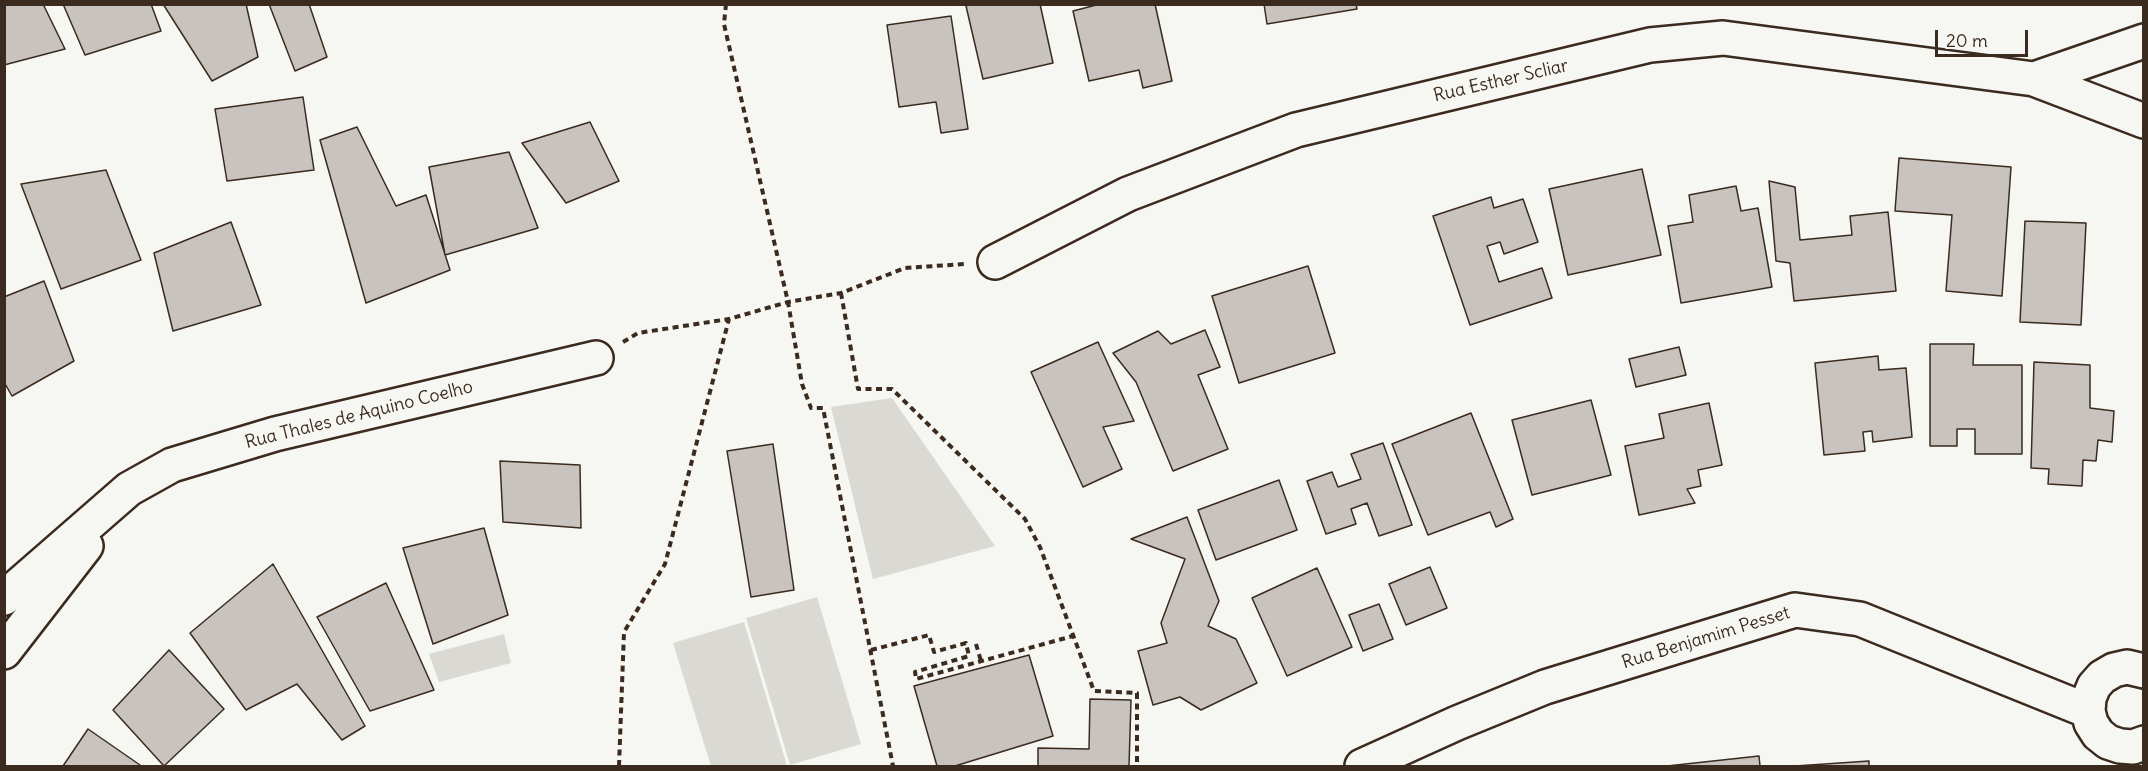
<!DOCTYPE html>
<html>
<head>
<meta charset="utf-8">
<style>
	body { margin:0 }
	#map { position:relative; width:2148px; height:771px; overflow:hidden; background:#f6f6f2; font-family:Delius,sans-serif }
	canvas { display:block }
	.frame { position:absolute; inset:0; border:6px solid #3b2a1e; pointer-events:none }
	.scale { position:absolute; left:1935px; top:30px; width:93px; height:27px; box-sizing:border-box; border:3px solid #3b2a1e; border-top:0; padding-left:8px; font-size:18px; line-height:21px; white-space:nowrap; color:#3b2a1e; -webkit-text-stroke:4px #f6f6f2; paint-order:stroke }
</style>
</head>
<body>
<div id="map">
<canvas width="2148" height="771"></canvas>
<div class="frame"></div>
<div class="scale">20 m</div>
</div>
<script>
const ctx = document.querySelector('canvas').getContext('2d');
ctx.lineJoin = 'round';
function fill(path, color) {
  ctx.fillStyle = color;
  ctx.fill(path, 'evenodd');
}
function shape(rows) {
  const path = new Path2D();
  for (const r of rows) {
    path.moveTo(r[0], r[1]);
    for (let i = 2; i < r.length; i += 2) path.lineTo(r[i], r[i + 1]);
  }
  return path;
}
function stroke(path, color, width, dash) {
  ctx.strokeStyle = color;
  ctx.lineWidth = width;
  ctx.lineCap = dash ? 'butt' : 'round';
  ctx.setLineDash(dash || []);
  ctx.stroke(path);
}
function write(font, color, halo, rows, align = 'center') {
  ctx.font = font + ' Delius,sans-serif';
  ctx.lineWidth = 4.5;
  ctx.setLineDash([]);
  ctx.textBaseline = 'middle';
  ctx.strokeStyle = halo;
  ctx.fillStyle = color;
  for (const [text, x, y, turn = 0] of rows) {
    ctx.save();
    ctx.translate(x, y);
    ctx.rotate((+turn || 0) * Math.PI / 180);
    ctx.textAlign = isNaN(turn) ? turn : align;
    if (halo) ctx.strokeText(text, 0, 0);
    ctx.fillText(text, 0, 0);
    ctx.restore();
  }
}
fill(shape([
	[892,398,995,546,873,579,831,407],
	[817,597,861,744,790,765,746,618],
	[744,622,787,766,711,766,673,643],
	[504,634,511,663,439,682,429,654]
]), '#dad9d3');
const building = shape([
	[4,4,43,4,65,49,4,65,4,4],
	[63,4,151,4,161,31,85,55,63,4],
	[163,4,246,4,258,57,212,81,163,4],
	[269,4,309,4,327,57,295,71,269,4],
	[971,4,1040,4,1053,63,983,79,966,6,971,4],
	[1100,4,1155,4,1172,81,1143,88,1139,70,1089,81,1073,11,1100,4],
	[1264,4,1356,4,1357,9,1267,24,1264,4],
	[951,16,968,129,941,133,936,102,899,107,887,25,951,16],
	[303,97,314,170,227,181,215,109,303,97],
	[590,122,619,181,566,203,522,143,590,122],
	[357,127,396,206,426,195,450,270,366,303,320,140,357,127],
	[509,152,538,228,445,255,429,167,509,152],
	[1899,158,2011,167,2002,296,1946,291,1952,215,1895,211,1899,158],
	[1642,169,1661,255,1568,275,1549,189,1642,169],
	[106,170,141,260,61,289,21,184,106,170],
	[1769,181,1795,187,1800,240,1852,235,1850,216,1888,212,1896,291,1794,301,1790,263,1776,261,1769,181],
	[1736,186,1741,211,1758,208,1772,287,1681,303,1668,226,1693,222,1689,195,1736,186],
	[1491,197,1494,208,1523,199,1538,242,1504,254,1500,242,1487,246,1499,282,1542,268,1552,298,1470,325,1433,216,1491,197],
	[2025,221,2086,223,2081,325,2020,322,2025,221],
	[231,222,261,305,173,331,154,253,231,222],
	[1308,266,1335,353,1239,383,1212,296,1308,266],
	[44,281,74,361,12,396,4,382,4,297,44,281],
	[1205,330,1220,367,1198,375,1228,449,1173,471,1136,382,1113,353,1158,331,1171,344,1205,330],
	[1098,342,1134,421,1103,427,1122,469,1083,487,1031,372,1098,342],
	[1930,344,1974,344,1973,365,2022,365,2022,454,1975,454,1975,429,1957,429,1957,446,1930,446,1930,344],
	[1679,347,1686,375,1636,387,1629,359,1679,347],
	[1878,356,1879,370,1906,368,1912,437,1873,442,1872,431,1863,432,1865,451,1824,455,1815,363,1878,356],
	[2034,362,2090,365,2090,408,2114,411,2112,442,2098,440,2096,461,2083,460,2082,486,2048,484,2049,469,2031,468,2034,362],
	[1591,400,1611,475,1532,495,1512,420,1591,400],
	[1709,403,1722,465,1698,470,1701,486,1687,489,1695,503,1639,515,1625,446,1664,438,1659,414,1709,403],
	[1471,413,1513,519,1496,527,1490,512,1428,535,1392,444,1471,413],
	[1383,443,1412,525,1379,536,1367,503,1351,509,1356,524,1326,534,1307,481,1332,472,1338,487,1361,479,1351,454,1383,443],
	[773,444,794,590,751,597,727,451,773,444],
	[500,461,580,465,581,528,503,522,500,461],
	[1279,480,1297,530,1216,560,1198,510,1279,480],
	[1187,517,1219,601,1208,626,1236,639,1257,683,1201,710,1180,697,1153,705,1138,651,1167,643,1161,623,1185,559,1131,539,1187,517],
	[484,528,508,615,433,644,403,548,484,528],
	[273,564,365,726,342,740,297,684,246,710,190,633,273,564],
	[1430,567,1447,608,1406,625,1389,584,1430,567],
	[1317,568,1352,647,1287,676,1252,598,1317,568],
	[386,583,434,690,370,711,317,617,386,583],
	[1379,604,1393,639,1363,651,1349,615,1379,604],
	[169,650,224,709,164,766,113,710,169,650],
	[1029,655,1053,736,955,766,937,766,914,686,1029,655],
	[1090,699,1131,700,1129,766,1038,766,1038,748,1089,749,1090,699],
	[88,729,140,765,140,766,63,766,88,729],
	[1759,756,1760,766,1667,766,1759,756],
	[1869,761,1869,766,1795,766,1869,761]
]);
fill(building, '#c8c3be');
stroke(building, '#3b2a1e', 1.5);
const minor = shape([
	[2034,79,2144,41],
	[995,262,1128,194,1296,130,1650,45,1723,38,2034,79,2144,121],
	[4,598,129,489,172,465,275,434,596,358],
	[4,652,86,546],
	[2144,671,2127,667,2114,670,2102,677,2094,686,2089,698,2088,711,2091,723,2098,734,2108,742,2120,746,2133,747,2144,743],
	[1362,766,1457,723,1545,687,1795,610,1860,619,2088,711]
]);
stroke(minor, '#3b2a1e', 38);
stroke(shape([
	[726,4,724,24,788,302,802,384,811,408,823,408,893,766],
	[841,293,858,389,892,389,1025,519,1040,547,1094,691,1137,693,1137,766],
	[623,342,638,333,729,319],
	[976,644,981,661],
	[871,650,929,635,934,652,966,643,969,656,915,672,916,679,1073,636],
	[619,766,624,632,665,564,729,319,788,302,841,293,905,268,964,264]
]), '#3b2a1e', 4, [6, 4.5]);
stroke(minor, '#f6f6f2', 33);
write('18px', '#3b2a1e', '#f6f6f2', [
	["Rua Esther Scliar",1501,81,-13],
	["Rua Thales de Aquino Coelho",359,415,-14],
	["Rua Benjamim Pesset",1706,638,-17]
]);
</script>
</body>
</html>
